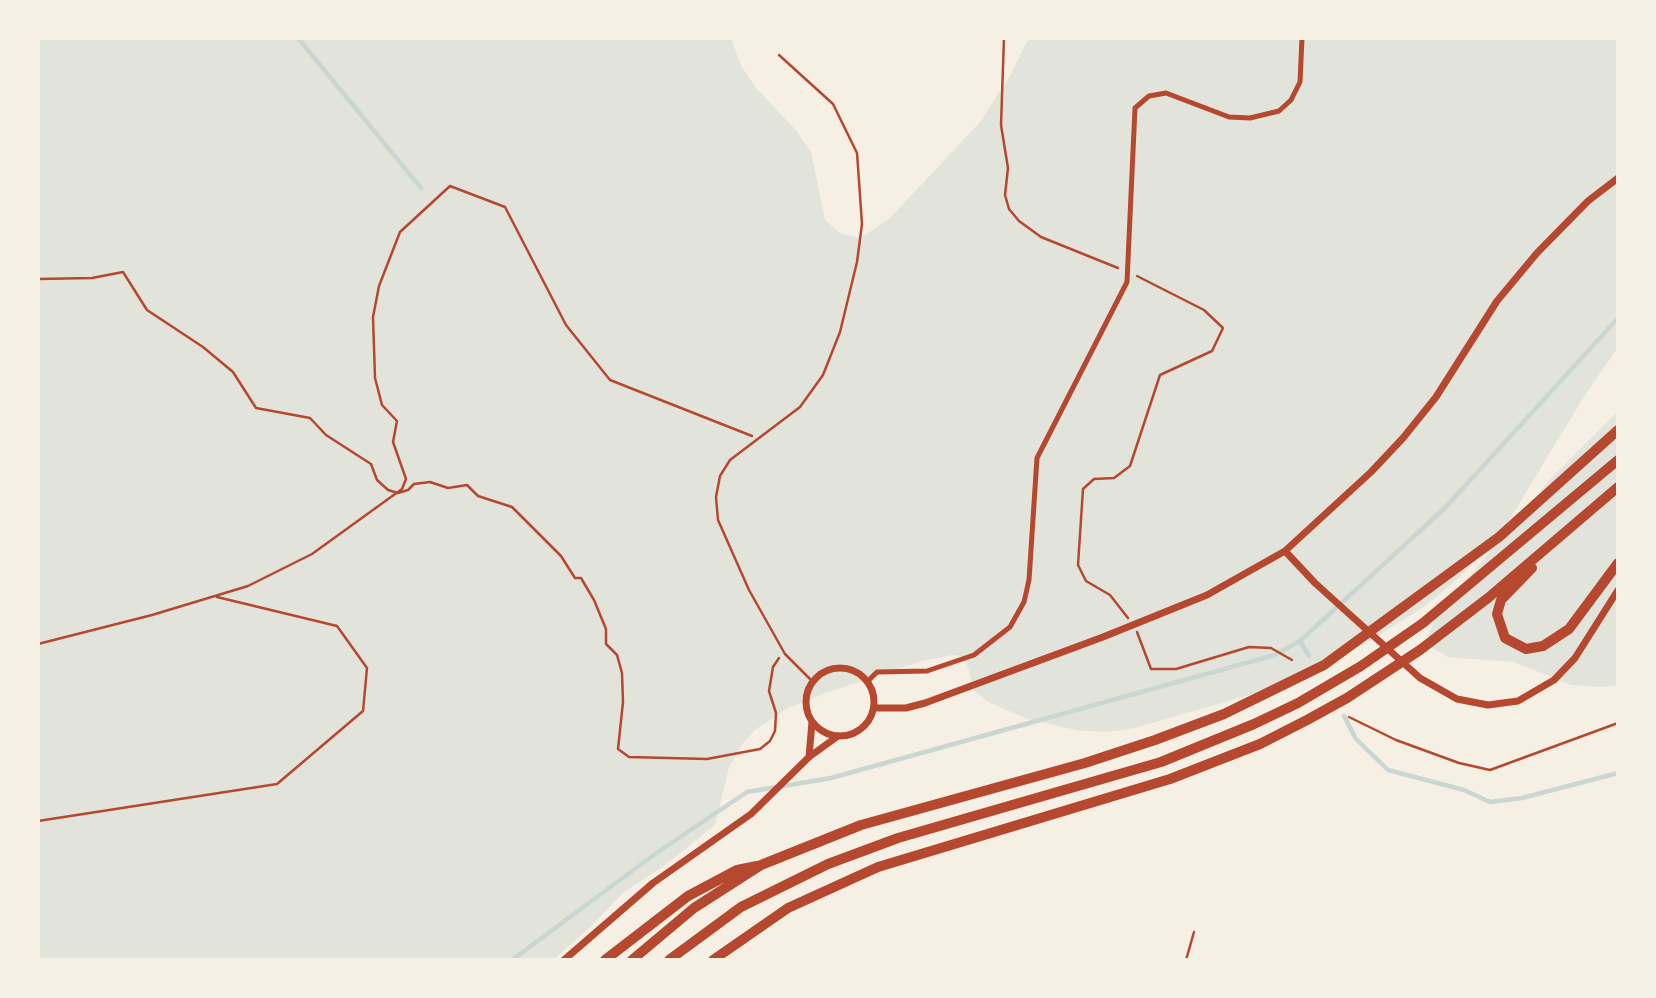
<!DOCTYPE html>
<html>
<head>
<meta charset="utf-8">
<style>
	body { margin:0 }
	#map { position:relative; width:1656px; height:998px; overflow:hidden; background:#f6efe4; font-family:"Fira Sans Condensed",sans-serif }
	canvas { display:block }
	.frame { position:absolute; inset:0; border:40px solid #f6efe4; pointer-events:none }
</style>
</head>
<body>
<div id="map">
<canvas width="1656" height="998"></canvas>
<div class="frame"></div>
</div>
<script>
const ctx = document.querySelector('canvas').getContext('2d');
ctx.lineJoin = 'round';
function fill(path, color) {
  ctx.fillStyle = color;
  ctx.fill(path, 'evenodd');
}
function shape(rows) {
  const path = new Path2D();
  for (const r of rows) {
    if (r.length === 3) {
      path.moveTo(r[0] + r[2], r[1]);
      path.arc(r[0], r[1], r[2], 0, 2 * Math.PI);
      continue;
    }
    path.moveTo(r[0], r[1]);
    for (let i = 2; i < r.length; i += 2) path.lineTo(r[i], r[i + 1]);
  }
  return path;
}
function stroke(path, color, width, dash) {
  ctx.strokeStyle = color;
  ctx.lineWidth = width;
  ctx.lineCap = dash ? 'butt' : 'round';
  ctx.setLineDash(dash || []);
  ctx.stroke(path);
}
fill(shape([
	[38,39,731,39,742,67,756,88,794,128,811,152,825,220,841,234,861,238,891,217,981,121,1012,72,1028,39,1617,39,1617,349,1585,395,1508,522,1463,574,1425,606,1367,643,1314,670,1249,695,1135,728,1106,732,1076,730,1028,719,991,703,975,692,966,661,961,656,952,655,922,661,823,694,786,709,755,730,743,743,729,767,715,825,665,865,624,892,587,930,554,959,39,959],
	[1617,412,1617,685,1602,687,1571,685,1514,662,1448,657,1431,647,1428,634,1437,616,1551,478]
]), '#e2e4dc');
stroke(shape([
	[298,38,421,188],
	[1300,641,1309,656],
	[1344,716,1356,739,1388,770,1464,790,1490,802,1522,798,1618,773],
	[512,960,655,854,747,792,831,778,1275,655,1300,641,1445,508,1618,318]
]), '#c9d6d2', 4.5);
stroke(shape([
	[1004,38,1001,125,1008,168,1005,195,1009,209,1019,221,1041,237,1118,268],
	[38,279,92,278,123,272,147,310,203,347,233,372,256,408,310,418,326,435,371,464,377,480,388,490,398,493,408,490,414,484,430,482,448,488,467,485,478,496,512,507,561,556,575,578,581,578,594,600,606,629,606,644,617,655,622,673,623,702,618,749,629,757,707,759,760,749,770,741,775,731,776,713,769,691,773,667,779,658],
	[1128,618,1110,595,1086,581,1078,565,1083,489,1094,479,1114,478,1130,466,1160,375,1212,351,1223,328,1204,310,1137,276],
	[1137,632,1151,669,1176,669,1249,647,1271,648,1292,660],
	[38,644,152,615,248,586,312,554,402,489,406,479,393,442,397,421,382,405,375,378,373,317,379,286,400,232,450,186,505,207,566,325,610,380,752,436],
	[1349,717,1396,740,1459,763,1490,770,1618,723],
	[38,821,277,784,363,711,367,668,337,626,217,597],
	[1186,960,1194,932]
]), '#b5482f', 2.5);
stroke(shape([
	[779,55,833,104,857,153,862,224,857,262,840,332,823,375,800,407,730,460,720,476,716,497,718,520,749,590,785,654,812,681]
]), '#b5482f', 2.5);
stroke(shape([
	[868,681,877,672,927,671,974,655,1010,627,1024,602,1029,580,1037,458,1127,282,1135,108,1149,96,1166,93,1229,117,1250,118,1279,111,1291,100,1300,82,1302,38]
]), '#b5482f', 5);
stroke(shape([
	[1285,551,1315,583,1420,678,1457,699,1488,705,1518,701,1554,680,1575,658,1618,590],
	[840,702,34],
	[874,708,906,708,925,703,1103,637,1207,595,1285,551,1371,472,1403,438,1436,397,1497,301,1537,253,1588,201,1618,178],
	[809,757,812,722],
	[564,960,653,883,751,814,809,757,838,736]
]), '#b5482f', 7);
stroke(shape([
	[1532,568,1501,600,1497,614,1505,638,1526,649,1543,646,1569,629,1618,563],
	[605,960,688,896,737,870,757,866],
	[632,960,694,908,761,865,861,825,1085,763,1155,740,1224,714,1324,665,1499,537,1618,430],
	[669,960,741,907,828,864,898,838,1161,762,1254,724,1298,703,1361,666,1423,623,1618,460],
	[713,960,788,908,878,867,1170,779,1260,744,1307,720,1347,698,1420,650,1488,598,1618,487]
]), '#b5482f', 10);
</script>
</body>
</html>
